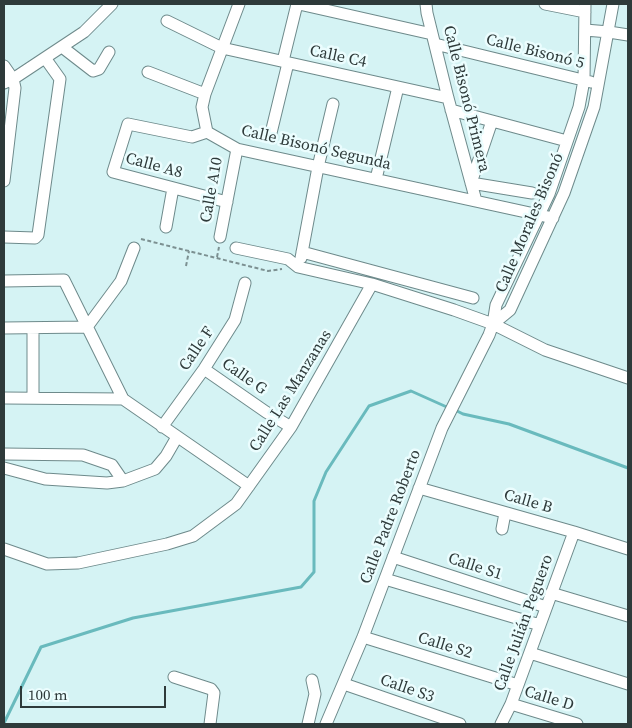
<!DOCTYPE html>
<html>
<head>
<meta charset="utf-8">
<style>
	body { margin:0 }
	#map { position:relative; width:632px; height:728px; overflow:hidden; background:#d5f3f4; font-family:"Source Serif 4",serif }
	canvas { display:block }
	.frame { position:absolute; inset:0; border:5px solid #2e3a3a; pointer-events:none }
	.scale { position:absolute; left:20px; top:686px; width:146px; height:22px; box-sizing:border-box; border:2px solid #2e3a3a; border-top:0; padding-left:6px; font-size:15px; line-height:18px; white-space:nowrap; color:#2e3a3a; -webkit-text-stroke:4px #ebfdfe; paint-order:stroke }
</style>
</head>
<body>
<div id="map">
<canvas width="632" height="728"></canvas>
<div class="frame"></div>
<div class="scale">100 m</div>
</div>
<script>
const ctx = document.querySelector('canvas').getContext('2d');
ctx.lineJoin = 'round';
function shape(rows) {
  const path = new Path2D();
  for (const r of rows) {
    path.moveTo(r[0], r[1]);
    for (let i = 2; i < r.length; i += 2) path.lineTo(r[i], r[i + 1]);
  }
  return path;
}
function stroke(path, color, width, dash) {
  ctx.strokeStyle = color;
  ctx.lineWidth = width;
  ctx.lineCap = dash ? 'butt' : 'round';
  ctx.setLineDash(dash || []);
  ctx.stroke(path);
}
function write(font, color, halo, rows, align = 'center') {
  ctx.font = font + ' "Source Serif 4",serif';
  ctx.lineWidth = 5;
  ctx.setLineDash([]);
  ctx.textBaseline = 'middle';
  ctx.strokeStyle = halo;
  ctx.fillStyle = color;
  for (const [text, x, y, turn = 0] of rows) {
    ctx.save();
    ctx.translate(x, y);
    ctx.rotate((+turn || 0) * Math.PI / 180);
    ctx.textAlign = isNaN(turn) ? turn : align;
    if (halo) ctx.strokeText(text, 0, 0);
    ctx.fillText(text, 0, 0);
    ctx.restore();
  }
}
stroke(shape([
	[455,410,463,414,509,424,628,468],
	[4,723,41,647,133,618,301,587,314,572,314,501,326,472,369,406,411,391,449,408]
]), '#69babd', 3);
const minor = shape([
	[239,4,205,94,202,107,207,132,237,149,553,218],
	[299,4,432,34],
	[426,4,427,13,448,98,476,201],
	[545,4,585,12],
	[167,21,222,48,448,98],
	[585,30,609,32,628,35],
	[435,44,591,82],
	[62,47,93,71,99,69,109,52],
	[283,61,297,4],
	[4,66,13,79,15,88,4,181],
	[148,72,205,94],
	[4,83,13,79,84,32,112,4],
	[451,110,567,141],
	[492,121,471,183,532,193],
	[207,132,192,137,128,124,113,172,227,202],
	[271,133,288,63],
	[376,179,398,87],
	[166,227,173,188],
	[4,237,35,238,38,235,60,79,45,58],
	[220,237,237,149],
	[236,248,288,259,298,267,372,284,454,310,493,324,545,350,628,378],
	[302,252,473,298],
	[301,258,318,167,333,104],
	[4,281,64,280,123,399,249,486],
	[493,324,510,310,564,193,594,107,613,4],
	[4,328,87,327,121,281,134,248],
	[204,369,266,412,291,427],
	[33,397,33,328],
	[4,398,123,399],
	[162,427,204,369,235,320,245,283],
	[4,454,83,455,112,465,123,481],
	[4,468,45,479,107,483,123,481,155,469,166,456,177,437],
	[419,488,574,532,628,549],
	[502,529,505,513],
	[4,549,47,564,78,563,167,544,193,536,236,504,291,427,372,284],
	[393,557,546,607],
	[385,579,540,625],
	[551,593,628,616],
	[363,637,518,685],
	[530,653,628,684],
	[174,677,211,689,214,693,210,724],
	[344,684,460,724],
	[511,704,577,724],
	[308,724,315,694,312,680],
	[326,724,363,637,442,428,489,335,493,324,496,305,549,194,579,107,584,80,585,4],
	[501,724,511,704,574,532]
]);
stroke(minor, '#6e8a8b', 13);
stroke(shape([
	[141,239,268,271,282,269],
	[217,257,219,247],
	[186,266,189,251]
]), '#7c9091', 2, [4, 2.5]);
stroke(minor, '#fff', 11);
write('16px', '#2e3a3a', '#ebfdfe', [
	["Calle Bisonó 5",535,52,14],
	["Calle C4",338,57,12],
	["Calle Bisonó Primera",466,99,76],
	["Calle Bisonó Segunda",316,148,13],
	["Calle A8",154,166,15],
	["Calle A10",212,190,-80],
	["Calle Morales Bisonó",530,223,-67],
	["Calle F",197,349,-56],
	["Calle G",244,377,35],
	["Calle Las Manzanas",291,391,-58],
	["Calle B",528,502,16],
	["Calle Padre Roberto",391,517,-69],
	["Calle S1",475,567,18],
	["Calle Julián Peguero",524,623,-70],
	["Calle S2",445,646,17],
	["Calle S3",407,689,19],
	["Calle D",549,699,17]
]);
</script>
</body>
</html>
